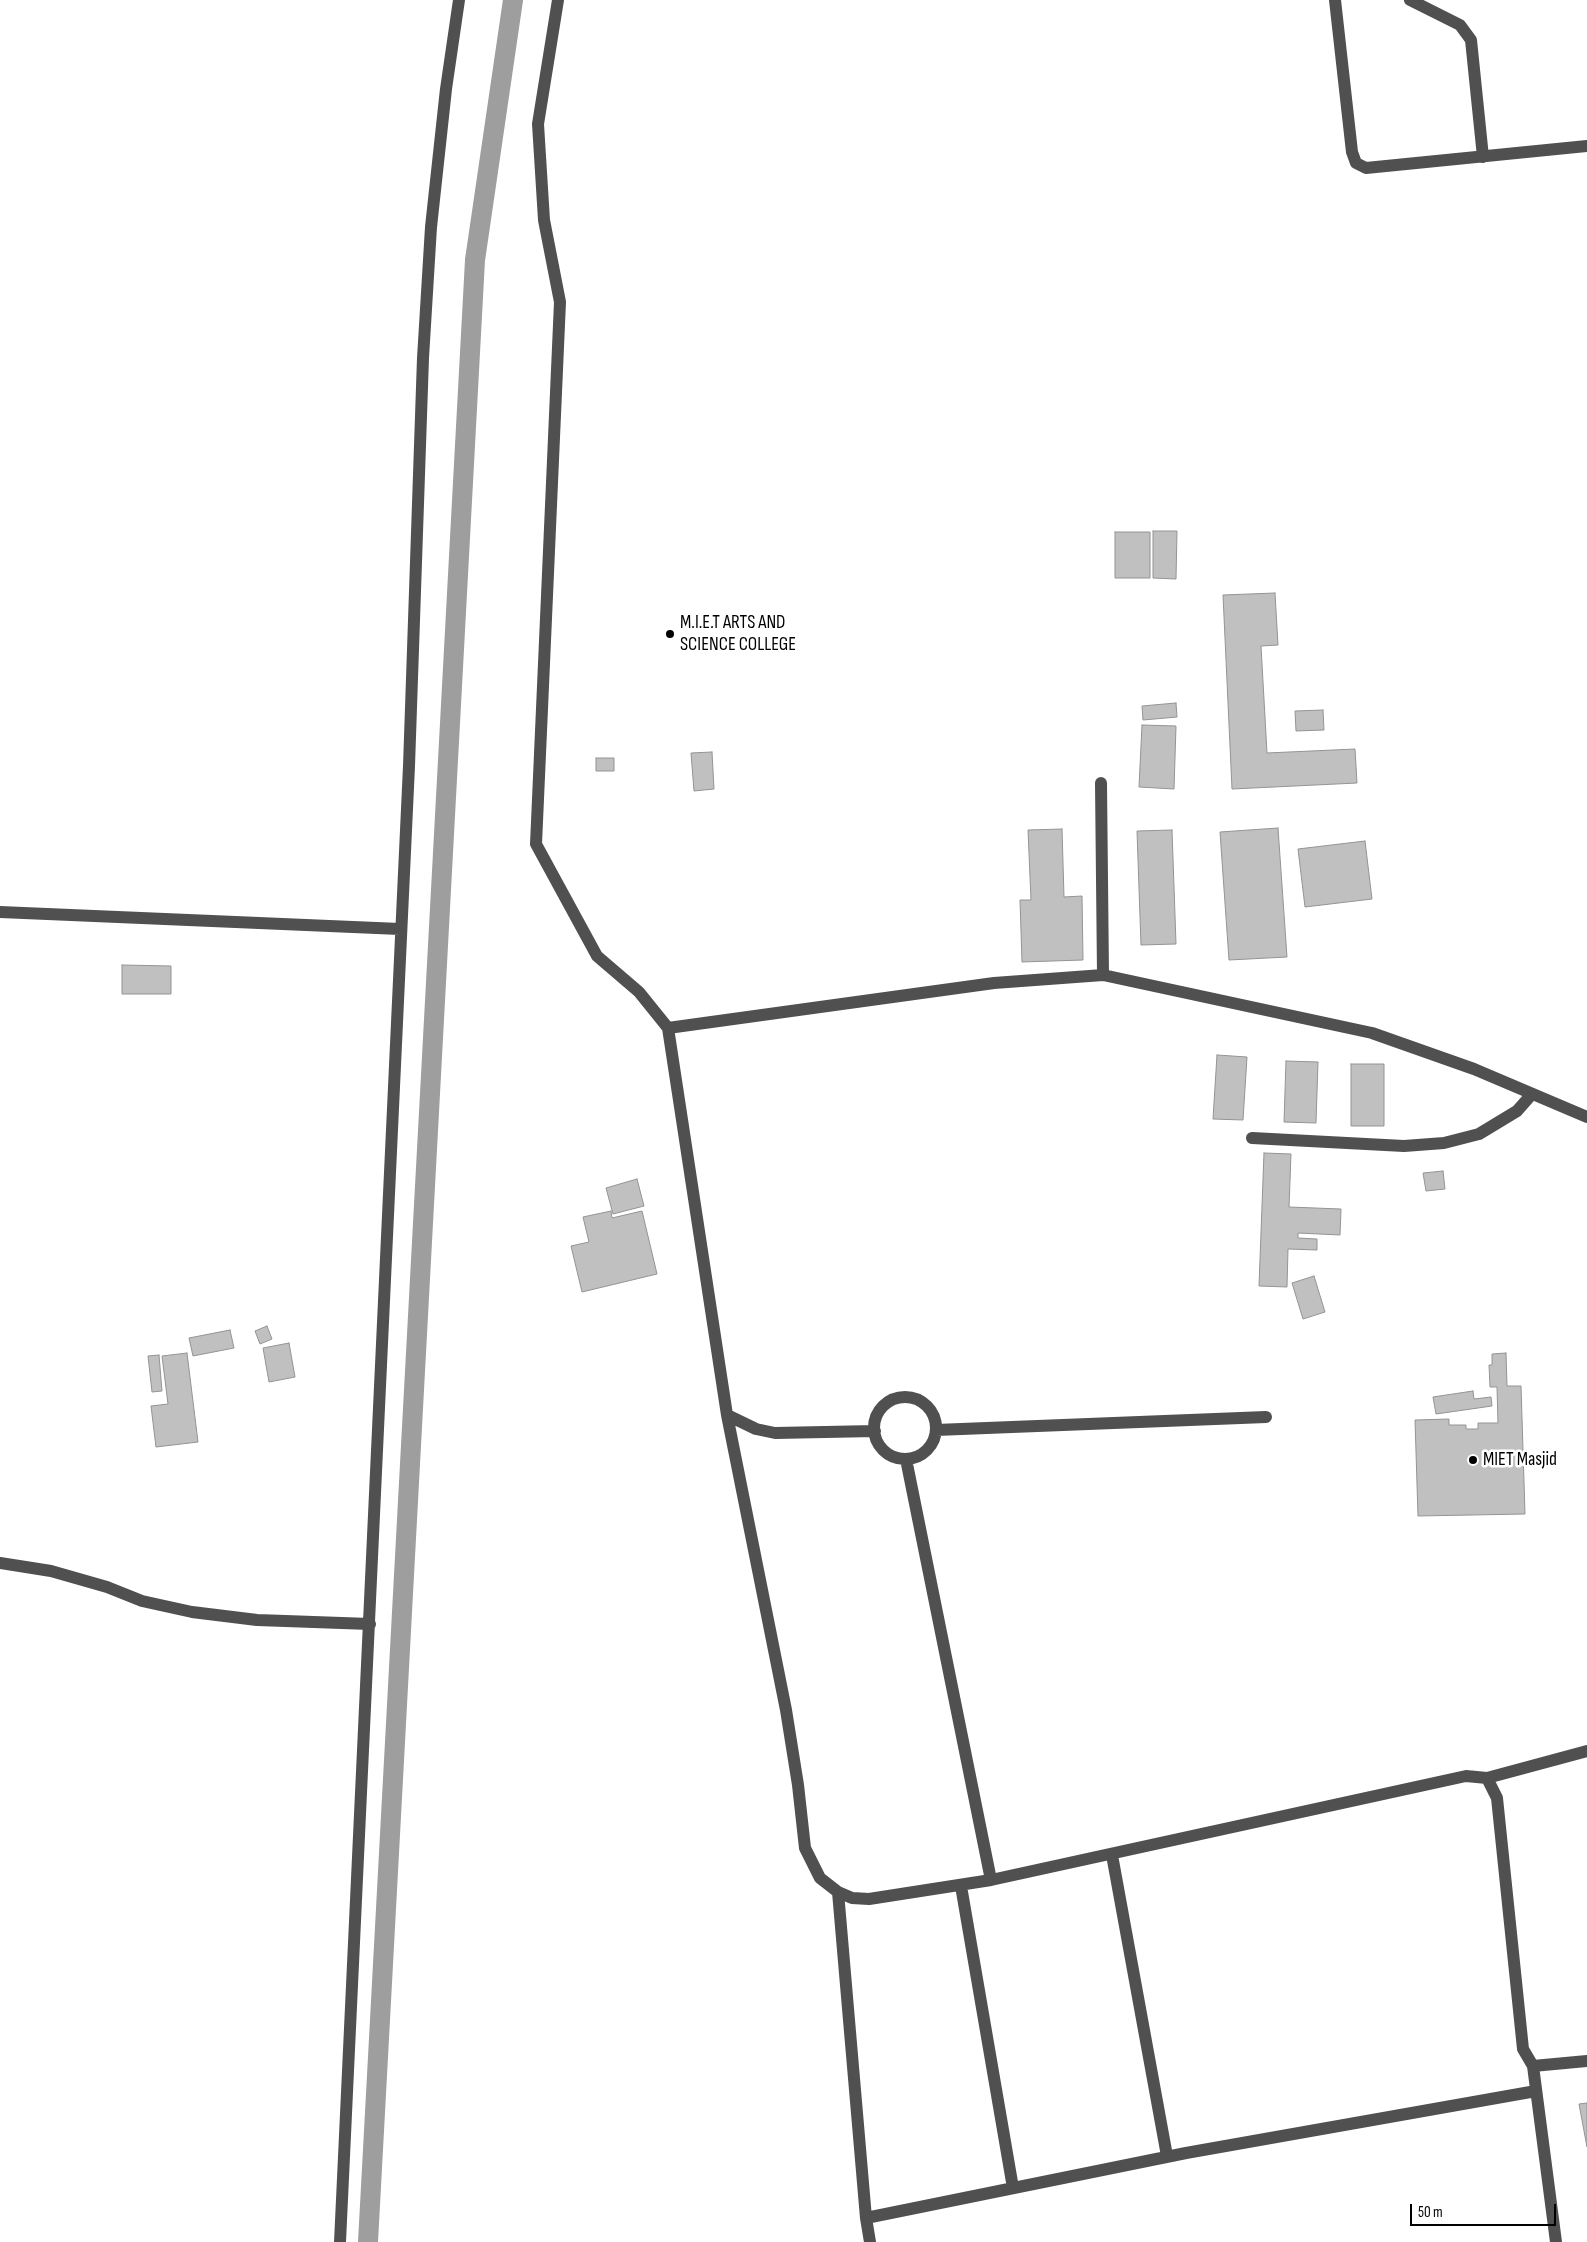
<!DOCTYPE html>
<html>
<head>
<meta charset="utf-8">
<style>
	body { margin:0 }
	#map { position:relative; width:1587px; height:2242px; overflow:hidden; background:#fff; font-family:"Sofia Sans Condensed",sans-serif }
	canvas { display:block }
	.scale { position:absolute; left:1410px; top:2204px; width:146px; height:22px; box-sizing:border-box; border:2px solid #000; border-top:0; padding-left:6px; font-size:15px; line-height:18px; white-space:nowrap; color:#000; -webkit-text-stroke:4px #fff; paint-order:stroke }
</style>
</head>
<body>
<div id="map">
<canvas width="1587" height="2242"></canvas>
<div class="scale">50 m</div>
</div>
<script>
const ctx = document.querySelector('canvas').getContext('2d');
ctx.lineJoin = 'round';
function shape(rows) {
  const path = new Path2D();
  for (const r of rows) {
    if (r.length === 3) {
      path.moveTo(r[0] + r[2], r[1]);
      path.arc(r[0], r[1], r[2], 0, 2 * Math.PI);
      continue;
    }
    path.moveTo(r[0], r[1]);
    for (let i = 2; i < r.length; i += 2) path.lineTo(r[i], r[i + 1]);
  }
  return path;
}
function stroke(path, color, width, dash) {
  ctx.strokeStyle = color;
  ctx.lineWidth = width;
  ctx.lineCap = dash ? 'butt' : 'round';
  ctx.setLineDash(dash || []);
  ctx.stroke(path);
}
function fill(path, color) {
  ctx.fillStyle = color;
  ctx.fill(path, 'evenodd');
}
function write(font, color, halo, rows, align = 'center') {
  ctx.font = font + ' "Sofia Sans Condensed",sans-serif';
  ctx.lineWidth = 5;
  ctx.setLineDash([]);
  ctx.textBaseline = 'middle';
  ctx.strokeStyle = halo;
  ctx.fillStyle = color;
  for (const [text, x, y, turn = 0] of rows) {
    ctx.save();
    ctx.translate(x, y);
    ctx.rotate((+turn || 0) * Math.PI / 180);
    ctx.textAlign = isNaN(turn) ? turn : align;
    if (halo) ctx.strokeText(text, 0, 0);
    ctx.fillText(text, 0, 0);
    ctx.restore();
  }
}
stroke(shape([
	[368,2242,475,260,513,0]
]), '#9e9e9e', 20);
const building = shape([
	[1153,531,1177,531,1176,579,1153,578,1153,531],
	[1115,532,1150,532,1150,578,1115,578,1115,532],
	[1275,593,1278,645,1261,646,1267,753,1355,749,1357,783,1232,789,1223,595,1275,593],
	[1176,703,1177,717,1143,720,1142,706,1176,703],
	[1323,710,1324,730,1296,731,1295,711,1323,710],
	[1142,725,1176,726,1174,789,1139,787,1142,725],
	[712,752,714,789,694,791,691,753,712,752],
	[596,758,614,758,614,771,596,771,596,758],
	[1278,828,1287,957,1229,960,1220,832,1278,828],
	[1062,829,1064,897,1082,896,1083,960,1022,962,1020,900,1031,900,1028,830,1062,829],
	[1172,830,1176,944,1141,945,1137,831,1172,830],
	[1365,841,1372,899,1305,907,1298,849,1365,841],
	[122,965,171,966,171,994,122,994,122,965],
	[1217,1055,1247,1057,1243,1120,1213,1119,1217,1055],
	[1286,1061,1318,1062,1316,1123,1284,1122,1286,1061],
	[1351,1064,1384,1064,1384,1126,1351,1126,1351,1064],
	[1264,1153,1291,1154,1289,1207,1341,1209,1340,1235,1298,1233,1298,1238,1317,1239,1317,1250,1288,1249,1287,1287,1259,1286,1264,1153],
	[1443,1171,1445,1189,1426,1191,1423,1173,1443,1171],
	[637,1179,644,1206,613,1214,606,1188,637,1179],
	[611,1211,612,1218,642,1211,657,1274,582,1292,571,1246,589,1242,583,1217,611,1211],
	[1314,1276,1325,1312,1303,1319,1292,1283,1314,1276],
	[267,1326,272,1339,260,1344,255,1331,267,1326],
	[230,1330,234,1348,193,1356,189,1338,230,1330],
	[289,1343,295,1377,269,1382,263,1348,289,1343],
	[187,1353,198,1442,156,1447,151,1406,168,1404,162,1356,187,1353],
	[1506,1353,1507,1386,1521,1386,1525,1514,1418,1516,1415,1420,1449,1419,1449,1425,1466,1425,1466,1429,1478,1429,1478,1423,1498,1423,1497,1387,1490,1387,1489,1365,1492,1365,1492,1354,1506,1353],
	[159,1355,162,1391,152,1392,148,1356,159,1355],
	[1473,1391,1474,1399,1491,1397,1492,1406,1436,1414,1433,1397,1473,1391],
	[1587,2103,1587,2147,1579,2104,1587,2103]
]);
fill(building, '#c0c0c0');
stroke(building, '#949494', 1);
stroke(shape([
	[558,0,538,124,544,220,560,302,536,844,597,956,639,992,668,1028,727,1415,786,1710,798,1785,805,1848,820,1878,838,1892,852,1898,869,1899,991,1880,1466,1776,1487,1778,1497,1798,1523,2049,1533,2066,1587,2061],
	[1335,0,1352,152,1356,163,1366,168,1587,146],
	[1410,0,1460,25,1471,40,1483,157],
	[1101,783,1103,975],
	[0,912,400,929],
	[668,1028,994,983,1103,975,1372,1033,1474,1069,1587,1117],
	[1252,1138,1404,1146,1444,1143,1479,1134,1517,1111,1532,1094],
	[905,1428,31],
	[727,1415,756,1429,775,1433,875,1431],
	[936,1430,1266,1417],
	[906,1459,991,1880],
	[0,1563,51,1571,107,1587,142,1601,192,1612,257,1620,370,1624],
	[1487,1778,1587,1751],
	[1112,1855,1167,2156],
	[961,1886,1013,2188],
	[838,1892,866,2218,870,2242],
	[1533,2066,1556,2242],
	[866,2218,1186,2153,1536,2091],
	[340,2242,409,766,423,358,431,227,446,89,459,0]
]), '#505050', 12);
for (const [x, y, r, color] of [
	[670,634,5,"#000"],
	[1473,1460,5,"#000"]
]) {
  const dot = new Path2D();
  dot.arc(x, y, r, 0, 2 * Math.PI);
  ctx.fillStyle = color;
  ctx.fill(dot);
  stroke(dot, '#fff', 2);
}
write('19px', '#000', '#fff', [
	["M.I.E.T ARTS AND",680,623],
	["SCIENCE COLLEGE",680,645],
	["MIET Masjid",1483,1460]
], 'left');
</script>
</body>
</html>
